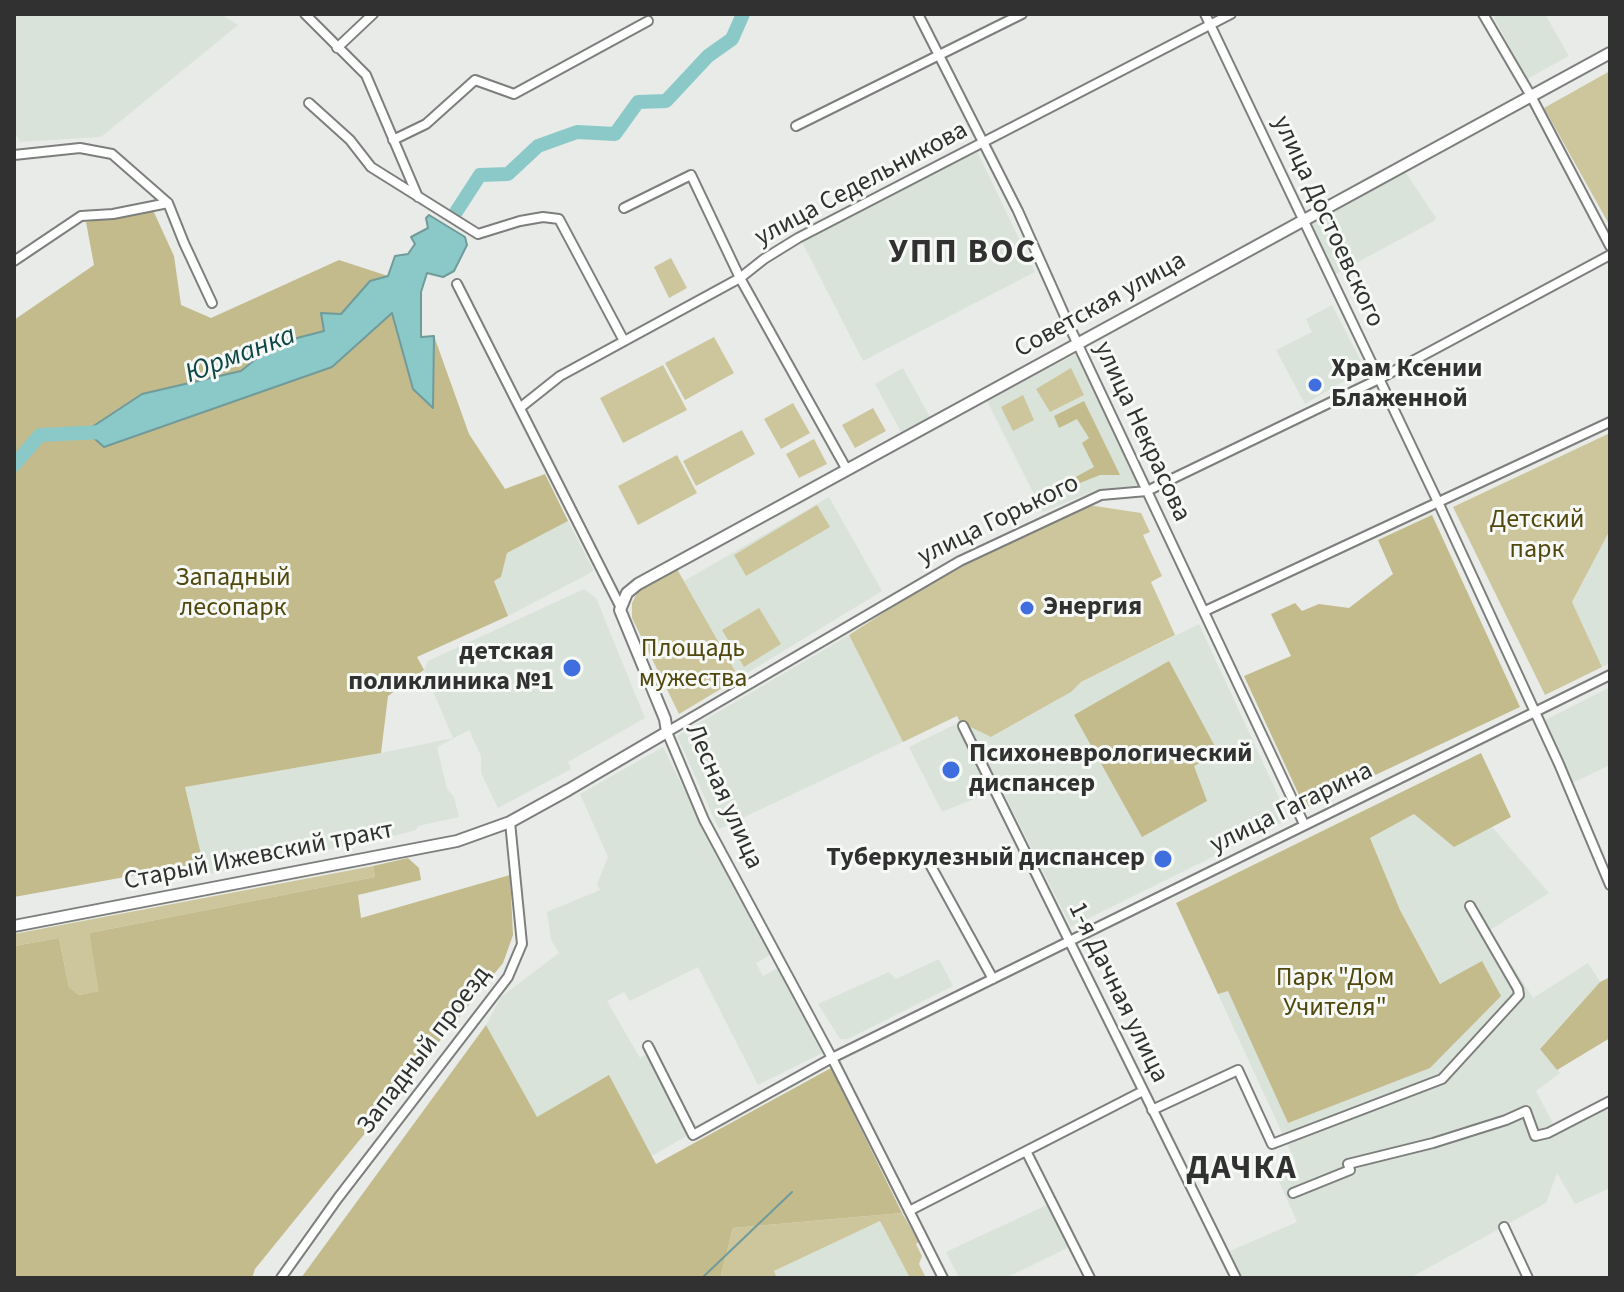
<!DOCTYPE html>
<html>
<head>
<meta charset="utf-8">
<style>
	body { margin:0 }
	#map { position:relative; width:1624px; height:1292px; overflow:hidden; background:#e8ebe8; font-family:"Source Sans 3",sans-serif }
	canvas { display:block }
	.frame { position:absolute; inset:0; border:16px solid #303130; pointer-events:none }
</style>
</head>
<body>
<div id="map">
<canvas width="1624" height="1292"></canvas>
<div class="frame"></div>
</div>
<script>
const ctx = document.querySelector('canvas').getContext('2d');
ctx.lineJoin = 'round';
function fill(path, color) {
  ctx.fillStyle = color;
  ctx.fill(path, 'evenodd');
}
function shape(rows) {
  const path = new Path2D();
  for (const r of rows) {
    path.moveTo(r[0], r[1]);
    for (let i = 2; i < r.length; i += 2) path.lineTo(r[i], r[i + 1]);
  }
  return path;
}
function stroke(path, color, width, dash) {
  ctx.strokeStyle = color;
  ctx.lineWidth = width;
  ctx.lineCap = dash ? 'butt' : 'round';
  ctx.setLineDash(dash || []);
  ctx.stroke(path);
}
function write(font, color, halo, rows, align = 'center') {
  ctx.font = font + ' "Source Sans 3",sans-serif';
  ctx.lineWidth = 6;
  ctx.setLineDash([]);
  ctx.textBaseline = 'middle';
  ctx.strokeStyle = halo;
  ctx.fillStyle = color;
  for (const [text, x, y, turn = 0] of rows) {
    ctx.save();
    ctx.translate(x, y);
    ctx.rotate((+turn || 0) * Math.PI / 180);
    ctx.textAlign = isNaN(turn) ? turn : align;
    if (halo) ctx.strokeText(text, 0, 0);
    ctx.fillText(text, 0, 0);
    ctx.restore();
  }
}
fill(shape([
	[14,14,221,14,238,25,101,137,20,142,14,131],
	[1492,14,1545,14,1569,56,1527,79],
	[976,149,1035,272,863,361,802,242],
	[1404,170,1436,218,1434,221,1334,275,1308,224],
	[1332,305,1365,369,1305,404,1276,350,1312,332,1306,319],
	[1076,354,1138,485,1094,491,1043,512,987,401],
	[903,368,930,417,901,432,875,384],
	[829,497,882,591,739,678,684,581],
	[568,521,594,571,508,616,494,581,501,577,507,553],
	[1610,530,1610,663,1602,667,1572,602],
	[584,589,596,598,645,718,568,762,571,769,498,808,481,773,481,756,469,730,437,747,447,789,454,797,459,817,418,826,416,830,390,837,205,875,185,787,381,753,453,738,424,670,428,661],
	[1199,624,1289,819,1071,927,1001,788,942,812,909,747,960,722,992,737,1071,692,1081,682],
	[849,635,903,742,719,829,677,736],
	[1610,687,1610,765,1572,783,1541,722],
	[663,747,717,856,728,872,770,955,756,963,763,976,778,968,822,1053,758,1085,698,967,630,1001,624,992,607,1001,640,1058,646,1054,688,1135,652,1156,609,1076,537,1118,486,1025,501,997,559,953,551,940,547,912,600,890,597,884,608,857,580,794],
	[1414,814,1454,846,1492,827,1549,893,1490,930,1533,998,1588,963,1600,982,1540,1048,1560,1073,1536,1091,1558,1133,1610,1106,1610,1188,1575,1204,1557,1173,1546,1203,1410,1278,1243,1278,1230,1251,1297,1222,1275,1172,1296,1163,1218,994,1228,990,1288,1123,1441,984,1400,910,1370,838],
	[939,959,953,986,848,1039,840,1039,818,1004,889,972,896,979],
	[1049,1204,1069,1247,1006,1278,959,1278,946,1252],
	[880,1221,910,1278,777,1278,774,1271]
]), '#dae3da');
fill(shape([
	[1610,71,1610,226,1544,108],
	[671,258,687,288,669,298,654,267],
	[714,337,734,373,685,400,665,363],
	[663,365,687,410,623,443,600,398],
	[1071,368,1084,395,1050,412,1036,389],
	[1023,395,1034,420,1013,431,1001,407],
	[793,403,810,433,781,449,764,419],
	[873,408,886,431,855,448,842,425],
	[742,430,755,454,696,486,683,461],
	[1610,433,1610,530,1572,602,1602,667,1545,695,1453,507],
	[814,439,827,464,799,478,786,454],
	[677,455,697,493,638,525,618,486],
	[817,505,830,527,746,576,734,555],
	[1088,505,1141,513,1150,532,1143,535,1162,576,1151,582,1175,635,1081,682,1071,692,991,737,960,722,957,716,903,742,849,635,936,579],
	[677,569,739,678,679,714,632,618,632,603,639,589],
	[759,608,781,644,744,667,722,630],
	[373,866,375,877,89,933,100,991,79,995,69,987,59,938,14,946,14,934],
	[902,1213,919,1242,916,1244,922,1256,919,1264,926,1278,910,1278,880,1221,774,1271,777,1278,723,1278,721,1275,733,1228]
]), '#cdc69c');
fill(shape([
	[152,208,174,256,181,305,211,318,339,260,388,276,370,281,325,331,274,344,241,371,142,394,105,447,332,367,392,313,433,407,434,336,469,434,505,489,545,474,568,521,507,553,501,577,494,581,508,616,417,657,424,670,388,696,381,753,185,787,203,863,14,897,14,320,94,265,86,222],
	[1084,401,1120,475,1100,475,1050,495,1048,492,1094,467,1082,443,1089,438,1077,419,1059,428,1054,416],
	[1432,515,1520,707,1305,808,1244,676,1291,656,1271,614,1295,603,1302,611,1319,604,1349,608,1393,574,1378,540],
	[1169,661,1218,752,1194,766,1207,801,1142,837,1074,715],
	[1481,753,1511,817,1454,847,1414,814,1370,838,1400,910,1440,984,1482,961,1501,996,1430,1068,1288,1123,1228,991,1218,994,1176,903],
	[408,858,419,868,421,880,358,895,361,918,510,875,513,935,503,963,255,1269,252,1278,14,1278,14,946,59,938,69,987,79,995,99,991,89,933,375,877,373,866],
	[1610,977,1610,1038,1557,1070,1540,1049,1600,982],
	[486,1025,537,1117,609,1075,656,1164,831,1068,902,1213,733,1228,721,1275,723,1278,301,1278]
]), '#c3bb8c');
const water = shape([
	[429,215,465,237,467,245,454,271,443,277,427,273,421,292,421,337,434,336,433,408,413,389,392,313,332,367,104,447,86,431,142,394,241,371,274,344,324,331,321,313,341,314,370,281,388,276,395,256,408,254,415,244,411,237,428,228,426,218,429,215]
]);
fill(water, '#8bc9c8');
stroke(water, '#709b9a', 2);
stroke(shape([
	[702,1278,792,1192]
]), '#709b9a', 2);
stroke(shape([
	[456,212,480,175,508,174,538,146,577,132,615,134,638,102,666,101,708,56,732,39,743,14],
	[14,465,40,435,103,432]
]), '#8bc9c8', 14);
const minor = shape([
	[305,14,366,75,418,197],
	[918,14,1018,211,1072,332,1304,824],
	[1205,14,1438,502,1559,764,1610,885],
	[1483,14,1531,96,1610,246],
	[337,48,373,14],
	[309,103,350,140,371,167,478,234,520,221,543,217,559,219,624,341],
	[796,126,1022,14],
	[393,140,426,124,475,80,514,94,648,21],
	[14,155,80,148,112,154,168,203,184,243,212,303],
	[624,208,691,175,740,278,847,470],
	[14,261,81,216,113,214,168,203],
	[457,284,620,606],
	[521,407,560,376,740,278,764,259,798,238,1231,14],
	[1205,611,1610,422],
	[963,726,1236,1278],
	[927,859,993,979],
	[648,1046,693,1135,832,1058,1610,675],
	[1152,1110,1238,1070,1272,1144,1442,1079,1519,995,1518,989,1470,906],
	[1026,1151,1090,1278],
	[1293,1193,1350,1170,1348,1164,1433,1143,1506,1120,1526,1111,1535,1136,1548,1133,1610,1101],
	[909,1211,1143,1091],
	[1504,1227,1528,1278],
	[281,1278,338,1198,508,977,522,944,510,822],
	[943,1278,832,1058,704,820,667,732,960,561,1101,495,1147,491,1379,379,1610,255]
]);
const major = shape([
	[14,926,457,841,510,822,568,790,667,732,665,719,620,610,627,593,638,584,1610,53]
]);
stroke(minor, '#7c7f7c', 12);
stroke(major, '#7c7f7c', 14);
stroke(minor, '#fff', 8);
stroke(major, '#fff', 10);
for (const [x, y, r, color] of [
	[1315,385,8,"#3f6edf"],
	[1027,608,8,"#3f6edf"],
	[572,668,10,"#3f6edf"],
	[951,770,10,"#3f6edf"],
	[1163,859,10,"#3f6edf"]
]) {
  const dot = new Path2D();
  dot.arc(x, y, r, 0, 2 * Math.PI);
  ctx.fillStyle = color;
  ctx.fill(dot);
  stroke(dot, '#f6f9f6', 3);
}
write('26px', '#303130', '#f6f9f6', [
	["улица Седельникова",862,185,-28],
	["улица Достоевского",1327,222,65],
	["Советская улица",1101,306,-29],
	["улица Некрасова",1141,432,65],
	["улица Горького",999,521,-26],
	["Лесная улица",723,797,66],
	["улица Гагарина",1292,809,-26],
	["Старый Ижевский тракт",259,857,-11],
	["1-я Дачная улица",1117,993,64],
	["Западный проезд",425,1051,-53]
]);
write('bold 26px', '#303130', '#f6f9f6', [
	["Храм Ксении",1331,370],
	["Блаженной",1331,400],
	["Энергия",1043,608],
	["детская",554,653,"right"],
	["поликлиника №1",554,683,"right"],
	["Психоневрологический",969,755],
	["диспансер",969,785],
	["Туберкулезный диспансер",1145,859,"right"]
], 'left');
write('26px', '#51480e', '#f6f9f6', [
	["Детский",1537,521],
	["парк",1537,551],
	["Западный",233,579],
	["лесопарк",233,609],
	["Площадь",693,650],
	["мужества",693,680],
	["Парк \"Дом",1335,979],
	["Учителя\"",1335,1009]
]);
write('italic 28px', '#0d4746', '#f6f9f6', [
	["Юрманка",241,356,-21]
]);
ctx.letterSpacing = '2px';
write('bold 34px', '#303130', '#f6f9f6', [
	["УПП ВОС",963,255],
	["ДАЧКА",1242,1171]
]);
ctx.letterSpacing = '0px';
</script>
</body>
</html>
